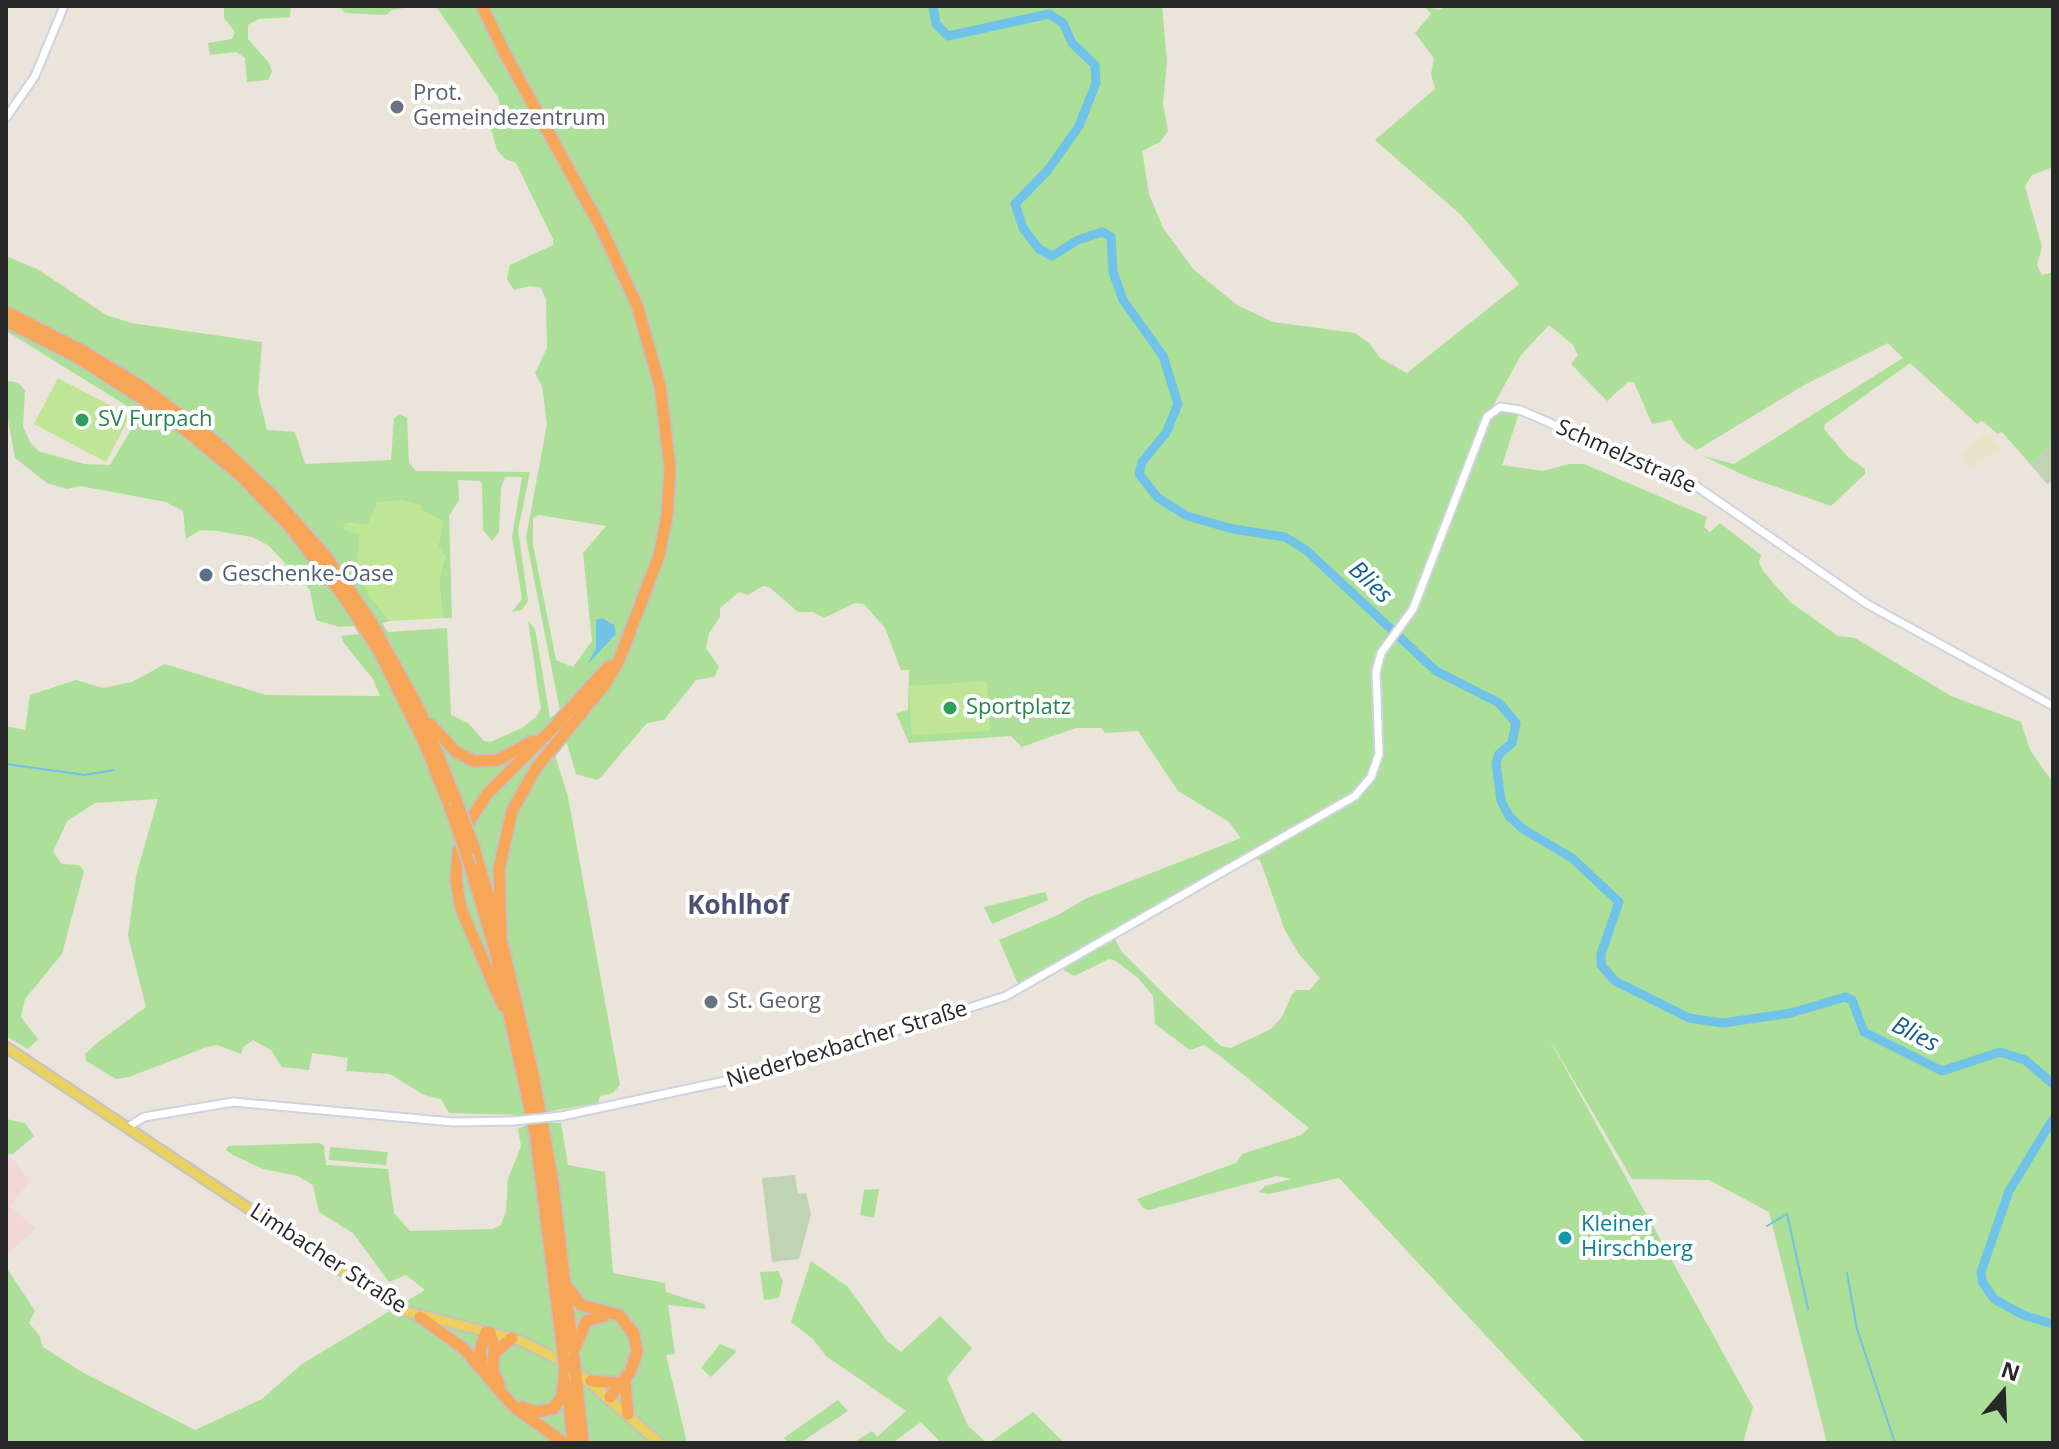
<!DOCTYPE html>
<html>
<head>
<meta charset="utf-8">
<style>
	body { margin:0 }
	#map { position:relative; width:2059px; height:1449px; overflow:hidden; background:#eae4da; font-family:"Open Sans",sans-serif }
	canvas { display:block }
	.frame { position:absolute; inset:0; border:8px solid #282828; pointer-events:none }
	.north { position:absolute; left:1963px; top:1353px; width:80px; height:80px; -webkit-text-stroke:6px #fff; paint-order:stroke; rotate:19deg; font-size:22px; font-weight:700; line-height:32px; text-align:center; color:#282828 }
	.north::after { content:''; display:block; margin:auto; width:28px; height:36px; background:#282828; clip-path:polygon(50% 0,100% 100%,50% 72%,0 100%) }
</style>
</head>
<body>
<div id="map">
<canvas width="2059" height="1449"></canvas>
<div class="frame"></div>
<div class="north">N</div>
</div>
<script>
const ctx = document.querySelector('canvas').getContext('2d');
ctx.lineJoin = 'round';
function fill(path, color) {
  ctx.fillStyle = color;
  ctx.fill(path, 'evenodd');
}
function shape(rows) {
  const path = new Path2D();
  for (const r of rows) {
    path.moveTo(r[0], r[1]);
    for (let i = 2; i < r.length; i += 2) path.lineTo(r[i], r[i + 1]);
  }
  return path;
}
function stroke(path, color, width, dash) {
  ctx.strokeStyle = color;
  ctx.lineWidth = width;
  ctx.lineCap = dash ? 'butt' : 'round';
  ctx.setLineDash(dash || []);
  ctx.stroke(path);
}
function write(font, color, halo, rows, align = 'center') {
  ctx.font = font + ' "Open Sans",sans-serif';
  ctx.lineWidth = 8;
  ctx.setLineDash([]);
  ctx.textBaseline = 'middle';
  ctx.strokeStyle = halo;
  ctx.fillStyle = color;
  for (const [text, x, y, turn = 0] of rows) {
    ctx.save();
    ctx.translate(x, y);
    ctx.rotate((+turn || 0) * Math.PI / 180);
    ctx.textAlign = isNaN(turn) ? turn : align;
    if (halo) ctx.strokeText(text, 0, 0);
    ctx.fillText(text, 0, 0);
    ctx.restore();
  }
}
fill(shape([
	[1987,433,2002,447,1968,468,1958,456]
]), '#ebe2ca');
fill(shape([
	[6,1156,11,1157,30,1181,10,1206,36,1228,6,1256]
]), '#f1d7d7');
fill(shape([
	[224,6,291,6,290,17,259,19,248,25,248,39,269,63,272,72,268,80,247,82,245,58,236,52,210,55,208,43,232,39,235,32,224,18],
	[339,6,415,6,392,10,386,15,345,13],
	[432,6,1162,6,1167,61,1163,104,1168,131,1160,142,1142,151,1149,194,1163,228,1193,269,1237,305,1273,322,1355,333,1370,344,1380,358,1407,373,1519,284,1461,215,1375,140,1435,89,1431,74,1434,58,1415,33,1431,14,1424,6,1439,10,1447,6,2053,6,2053,167,2032,175,2025,186,2042,247,2037,265,2042,275,2053,272,2053,442,2031,465,2002,432,1998,434,1982,421,1977,424,1910,363,1825,424,1824,429,1848,457,1865,469,1865,474,1831,506,1748,477,1703,456,1734,464,1903,358,1888,343,1804,385,1697,450,1683,440,1671,420,1652,424,1634,382,1628,382,1607,401,1571,364,1578,355,1573,345,1549,325,1521,355,1494,404,1498,412,1519,413,1502,465,1543,471,1569,464,1584,464,1707,517,1704,527,1710,532,1720,523,1761,555,1759,563,1763,571,1790,602,1838,636,1855,638,1951,696,2021,722,2030,750,2053,783,2053,1443,1827,1443,1769,1212,1709,1180,1632,1179,1547,1035,1753,1407,1743,1443,1586,1443,1339,1178,1269,1194,1259,1192,1265,1186,1291,1179,1277,1176,1149,1210,1143,1208,1137,1199,1236,1163,1242,1154,1301,1135,1309,1128,1219,1055,1204,1045,1190,1050,1155,1024,1153,996,1139,979,1116,961,1109,959,1074,976,1062,969,1031,986,1027,980,1018,984,999,940,1058,915,1085,899,1241,838,1229,822,1178,791,1138,731,1105,733,1101,728,1076,728,1022,747,1011,736,909,743,896,713,908,710,909,670,901,670,885,628,864,604,855,603,824,618,813,612,798,612,769,587,763,586,748,595,739,592,720,608,720,617,709,633,706,648,719,667,714,677,696,680,664,720,647,723,601,777,597,780,576,774,566,740,554,751,568,797,620,1085,613,1093,600,1096,598,1103,551,1111,553,1123,561,1123,568,1165,605,1172,613,1273,665,1283,666,1292,704,1304,706,1309,668,1305,675,1354,666,1355,687,1443,6,1443,6,1267,35,1311,29,1323,39,1335,43,1347,82,1372,195,1430,262,1399,302,1364,425,1290,406,1275,389,1282,353,1233,319,1212,313,1185,298,1176,263,1169,233,1155,226,1150,228,1146,320,1143,324,1146,326,1165,388,1169,394,1213,410,1231,493,1229,501,1225,506,1211,508,1179,521,1146,518,1129,526,1125,523,1115,449,1113,441,1099,424,1095,390,1074,346,1071,348,1058,312,1053,309,1070,282,1067,271,1050,253,1040,243,1047,241,1054,217,1045,204,1048,129,1077,116,1079,86,1061,85,1054,97,1043,146,1007,128,936,136,876,158,799,95,803,67,821,53,852,62,864,79,865,84,871,62,954,25,999,21,1017,38,1039,28,1049,6,1036,6,726,25,730,30,695,76,680,103,688,132,682,165,664,266,695,380,696,373,679,344,643,341,636,359,634,355,626,339,627,316,620,310,590,268,545,252,537,217,531,200,530,186,539,183,511,166,502,80,486,67,489,47,483,15,458,6,409,6,383,10,381,19,383,25,391,23,427,30,442,38,451,84,464,110,465,137,420,137,412,6,331,6,256,39,270,106,315,131,323,262,342,258,394,267,430,295,432,305,464,391,460,394,418,400,414,407,418,409,463,416,471,530,472,518,530,528,601,522,610,512,612,522,599,512,537,522,477,505,477,501,488,499,532,492,541,483,530,482,484,480,481,458,480,459,500,449,516,452,618,443,618,439,581,445,556,438,547,443,521,422,511,378,502,368,525,347,523,360,534,369,595,390,621,382,623,388,632,447,628,451,715,468,723,484,741,490,742,522,728,536,717,541,709,528,621,535,629,550,718,560,711,526,538,547,424,542,386,535,373,547,348,546,300,541,288,530,286,514,290,507,279,510,265,553,245,553,239,516,163,505,159,497,150,490,125,501,109,498,97,438,9],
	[539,515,606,526,583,553,592,641,573,667,556,660,533,545,533,518],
	[1254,859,1260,860,1284,928,1298,953,1320,978,1310,990,1297,990,1292,994,1282,1017,1271,1029,1231,1048,1221,1046,1169,999,1121,951,1115,939],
	[1045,892,1048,900,992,924,984,907],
	[6,1119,25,1123,34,1136,13,1154,6,1154],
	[330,1147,388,1152,386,1165,329,1160],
	[879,1189,874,1218,860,1215,864,1190],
	[811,1261,848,1287,887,1341,901,1352,940,1316,972,1348,947,1378,968,1426,987,1443,941,1443,921,1422,892,1443,853,1443,872,1431,877,1437,906,1411,826,1356,813,1339,791,1322],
	[778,1271,783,1281,779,1298,764,1300,760,1272],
	[720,1344,737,1351,711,1377,701,1368],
	[838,1400,848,1411,800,1443,788,1443,784,1438],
	[1033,1412,1062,1441,1060,1443,989,1443]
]), '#acdf98');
fill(shape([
	[2053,442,2053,481,2047,484,2031,465],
	[795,1175,798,1194,806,1193,811,1214,799,1259,772,1262,762,1178]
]), '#c0d3b2');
fill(shape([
	[58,378,130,416,106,462,34,424],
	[402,500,421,505,422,511,443,521,438,547,445,555,439,581,443,618,390,621,369,595,356,570,360,534,343,530,343,526,346,523,368,525,378,502],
	[987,681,990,731,912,735,909,686]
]), '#bfe694');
fill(shape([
	[602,618,614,625,616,634,587,665,596,648,596,620]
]), '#70c2e9');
stroke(shape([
	[6,764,85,775,114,770],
	[1767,1226,1787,1214,1808,1309],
	[1847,1273,1857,1329,1895,1443]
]), '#70c2e9', 2);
stroke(shape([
	[933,6,936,24,948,36,1049,14,1063,23,1072,43,1095,65,1096,83,1079,126,1048,170,1015,204,1023,228,1039,249,1052,256,1078,240,1102,232,1111,237,1113,272,1123,300,1163,356,1178,404,1166,433,1142,462,1139,474,1158,498,1187,516,1233,529,1285,537,1306,550,1436,671,1499,703,1516,723,1512,743,1499,754,1496,763,1501,801,1509,816,1523,829,1572,858,1619,902,1601,954,1601,965,1615,981,1689,1018,1723,1023,1791,1013,1845,997,1852,1000,1864,1032,1942,1071,2000,1052,2025,1060,2053,1084],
	[2053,1119,2009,1191,1981,1272,1982,1281,1994,1299,2023,1315,2053,1324]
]), '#70c2e9', 9);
const minor = shape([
	[6,118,35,76,64,6],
	[562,1116,772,1071,1006,996,1355,796,1371,777,1379,754,1376,672,1381,653,1413,609,1487,417,1500,407,1520,410,1696,486,1867,604,2053,706],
	[128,1127,144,1117,233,1102,453,1122,513,1121]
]);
const major = shape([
	[6,1047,401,1310,519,1340,570,1365,659,1443]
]);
const highway = shape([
	[482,6,504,52,601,228,637,305,660,386,670,468,667,515,659,556,619,660,606,683,536,768,512,811,499,869,501,939],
	[6,312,81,350,142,387,217,443,270,493,327,558,370,620,421,713,456,800],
	[6,321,77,357,163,412,241,476,289,526,344,597,380,653,424,742,451,810],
	[559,721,609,666],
	[430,724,456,752,474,761,498,760,533,741],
	[474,848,501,939,533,1074,552,1177,574,1358],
	[470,866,495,950,535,1132,563,1353],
	[503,1006,461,909,456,880,458,851,470,820,487,794,562,719],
	[568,1288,581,1305,619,1315,634,1334,637,1352,630,1372,610,1397],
	[420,1317,464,1349,513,1406,564,1443],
	[490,1333,494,1346,493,1371,499,1384],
	[576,1346,586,1321,604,1316],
	[494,1353,512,1338],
	[483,1370,480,1350,486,1332],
	[576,1376,583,1443],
	[591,1381,617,1383],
	[625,1383,628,1414],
	[567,1385,573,1443],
	[522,1407,536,1412,553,1409,562,1396,565,1369]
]);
stroke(minor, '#cfd2e1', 11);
stroke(major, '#c3c3c3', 13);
stroke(highway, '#c3c3c3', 15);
stroke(minor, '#fff', 7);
stroke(major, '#ead15f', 9);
stroke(highway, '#f7a658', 11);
const minorBridge = shape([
	[513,1121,562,1116]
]);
const highwayBridge = shape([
	[456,800,474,848],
	[451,810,470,866],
	[563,1353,565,1369],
	[574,1358,576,1376]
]);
stroke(minorBridge, '#cfd2e1', 11, []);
stroke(highwayBridge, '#c3c3c3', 15, []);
stroke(minorBridge, '#fff', 7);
stroke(highwayBridge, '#f7a658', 11);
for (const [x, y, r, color] of [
	[397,107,8,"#6b7280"],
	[82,420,8,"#2e9e5b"],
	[206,575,8,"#5c6f8a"],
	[950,708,8,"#2e9e5b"],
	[711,1002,8,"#6b7280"],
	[1565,1238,8,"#0f9aa8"]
]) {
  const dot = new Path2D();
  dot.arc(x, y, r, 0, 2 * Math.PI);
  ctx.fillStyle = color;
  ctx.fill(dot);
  stroke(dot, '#fff', 3);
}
write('22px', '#5b616d', '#fff', [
	["Prot.",413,94],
	["Gemeindezentrum",413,119],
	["St. Georg",727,1002]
], 'left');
write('22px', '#27864d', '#fff', [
	["SV Furpach",98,420],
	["Sportplatz",966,708]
], 'left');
write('22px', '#282828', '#fff', [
	["Schmelzstraße",1626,457,24],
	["Niederbexbacher Straße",847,1045,-17],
	["Limbacher Straße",328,1259,33]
]);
write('22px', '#4e5e75', '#fff', [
	["Geschenke-Oase",222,575]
], 'left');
write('22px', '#0d838f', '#fff', [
	["Kleiner",1581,1225],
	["Hirschberg",1581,1250]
], 'left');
write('italic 24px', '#125f92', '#fff', [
	["Blies",1370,583,43],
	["Blies",1915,1035,27]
]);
write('bold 26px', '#4b5076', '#fff', [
	["Kohlhof",738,907]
]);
</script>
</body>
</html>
